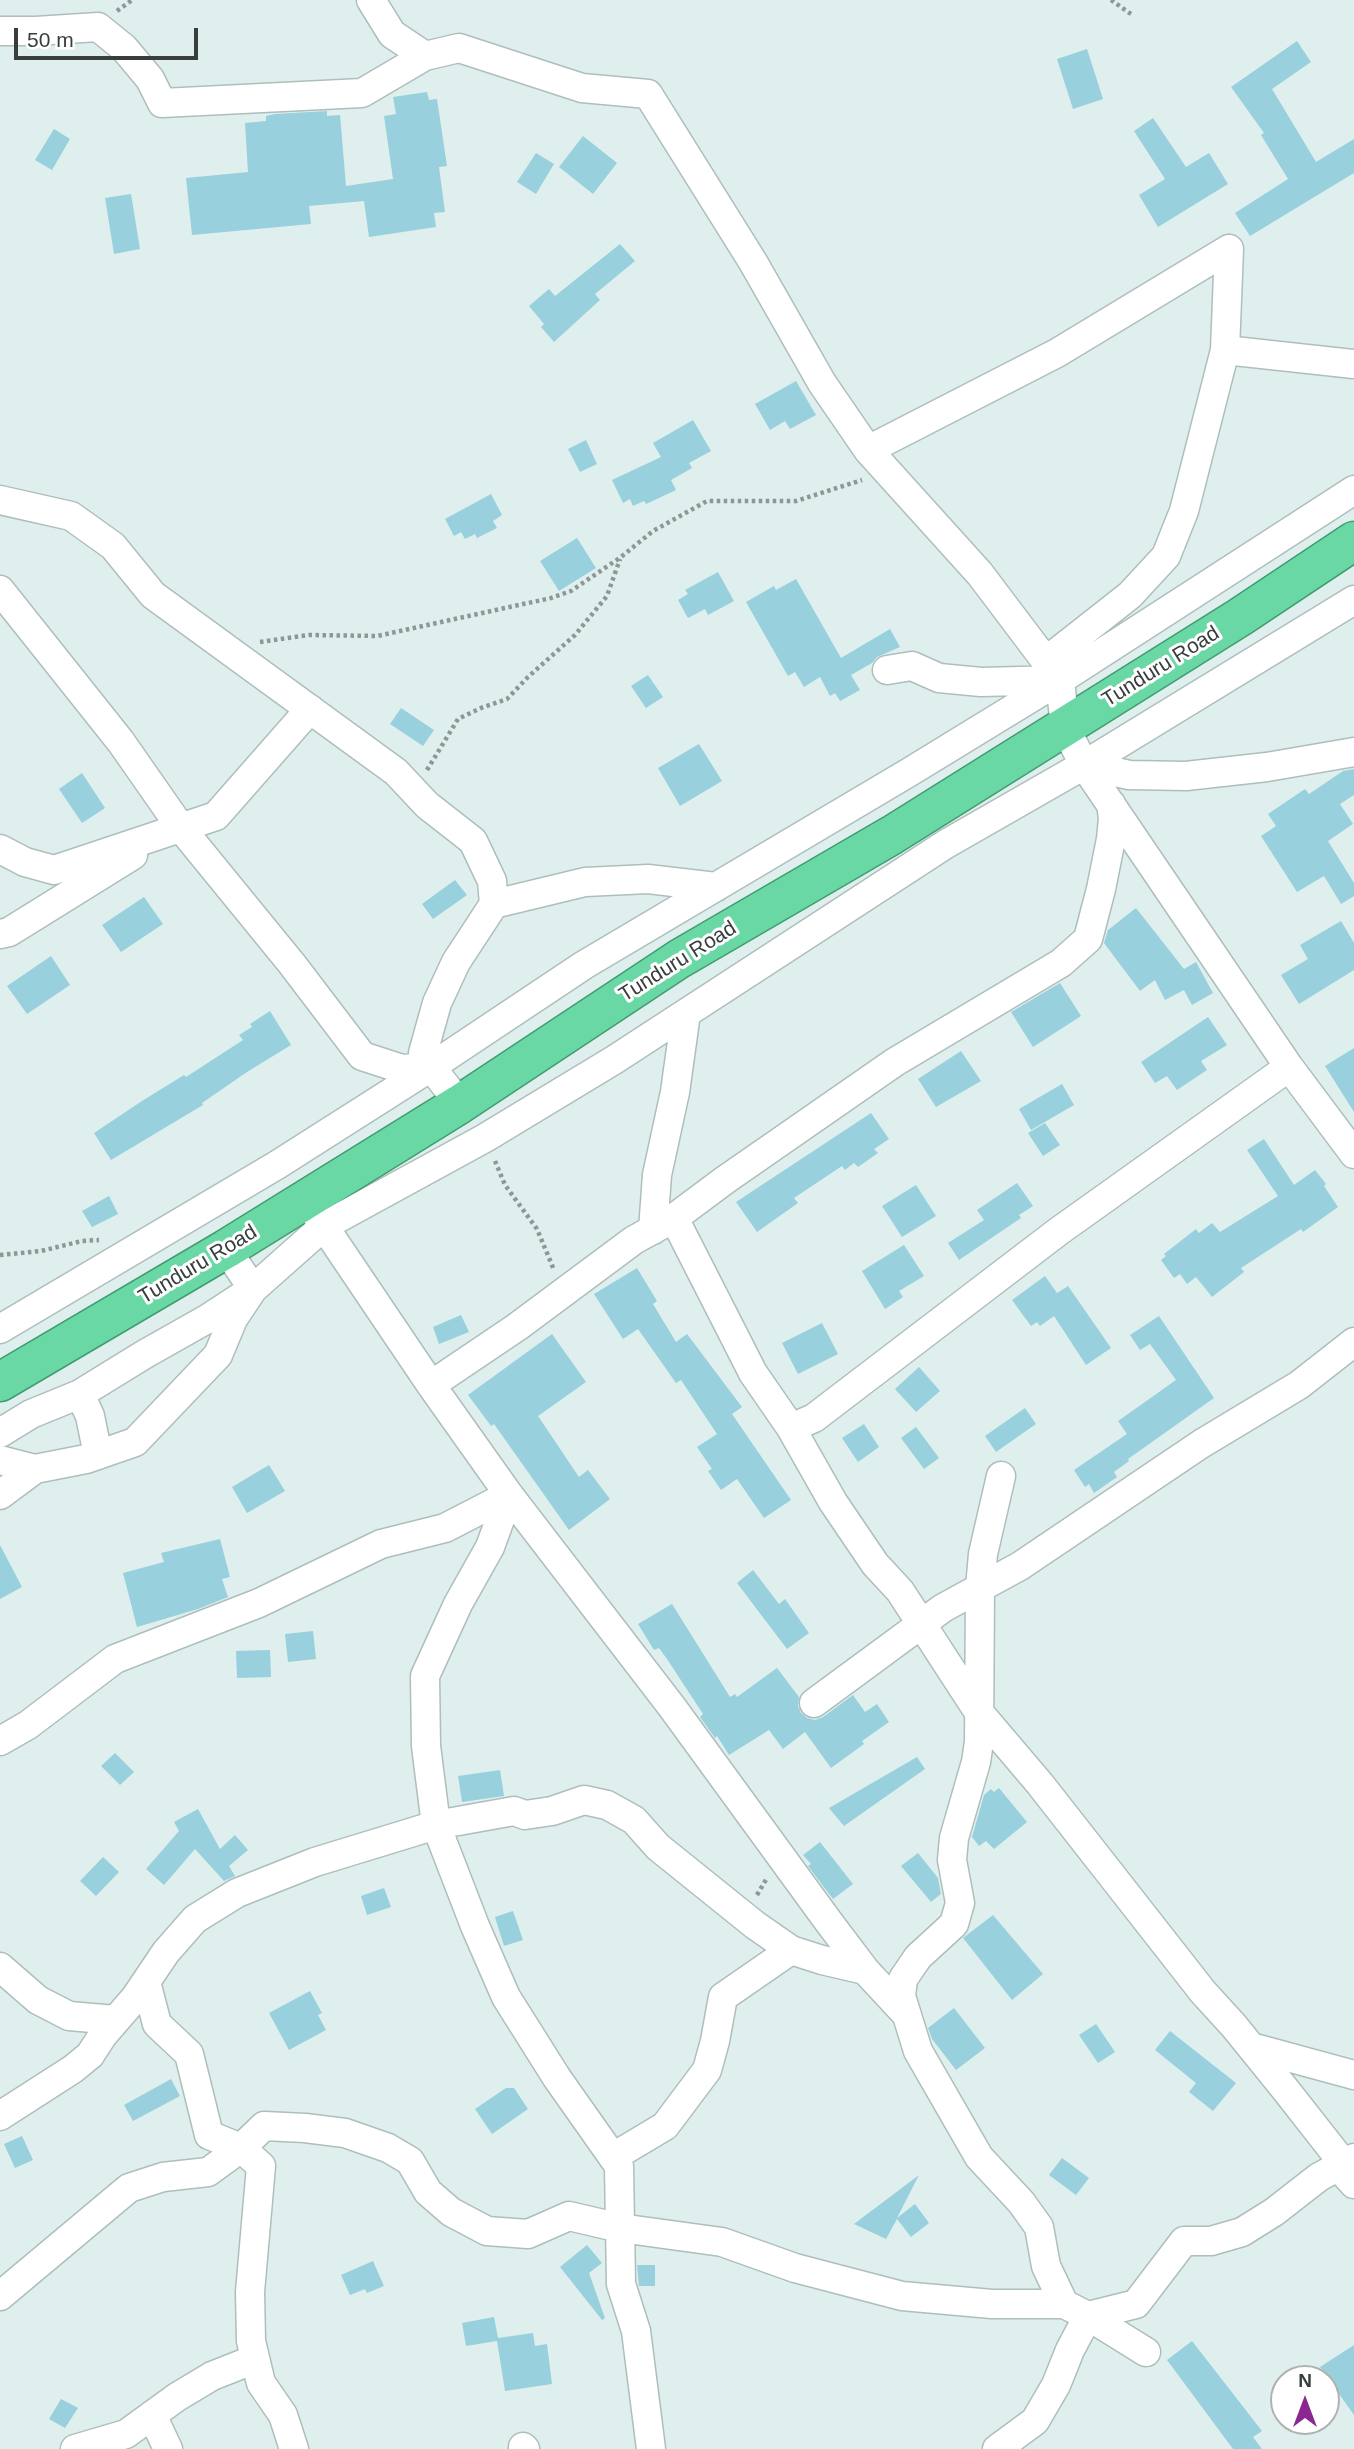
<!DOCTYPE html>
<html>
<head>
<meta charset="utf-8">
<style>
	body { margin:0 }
	#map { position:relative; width:1354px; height:2449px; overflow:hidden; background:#deefed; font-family:Arial,sans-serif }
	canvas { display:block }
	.north { position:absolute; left:1270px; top:2365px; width:70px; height:70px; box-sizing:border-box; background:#fff; border:2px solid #afb2b1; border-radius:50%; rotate:0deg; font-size:19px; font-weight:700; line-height:28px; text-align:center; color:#383e3d }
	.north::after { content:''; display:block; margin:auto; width:24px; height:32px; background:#8b2890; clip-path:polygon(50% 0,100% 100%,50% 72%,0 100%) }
	.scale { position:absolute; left:14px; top:28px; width:184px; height:32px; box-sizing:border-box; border:4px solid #383e3d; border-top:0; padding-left:9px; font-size:21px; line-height:24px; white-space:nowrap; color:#383e3d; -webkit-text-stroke:5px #fff; paint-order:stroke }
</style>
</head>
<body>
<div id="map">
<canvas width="1354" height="2449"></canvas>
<div class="north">N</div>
<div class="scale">50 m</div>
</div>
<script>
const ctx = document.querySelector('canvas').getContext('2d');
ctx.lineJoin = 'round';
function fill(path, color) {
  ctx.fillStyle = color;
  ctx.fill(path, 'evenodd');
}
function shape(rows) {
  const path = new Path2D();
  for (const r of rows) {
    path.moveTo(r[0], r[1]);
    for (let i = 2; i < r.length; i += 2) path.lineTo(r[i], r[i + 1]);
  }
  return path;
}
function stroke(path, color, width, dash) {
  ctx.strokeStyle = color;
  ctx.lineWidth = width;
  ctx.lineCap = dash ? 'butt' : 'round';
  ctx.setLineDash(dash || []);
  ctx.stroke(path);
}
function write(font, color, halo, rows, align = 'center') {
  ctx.font = font + ' Arial,sans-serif';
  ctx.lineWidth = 6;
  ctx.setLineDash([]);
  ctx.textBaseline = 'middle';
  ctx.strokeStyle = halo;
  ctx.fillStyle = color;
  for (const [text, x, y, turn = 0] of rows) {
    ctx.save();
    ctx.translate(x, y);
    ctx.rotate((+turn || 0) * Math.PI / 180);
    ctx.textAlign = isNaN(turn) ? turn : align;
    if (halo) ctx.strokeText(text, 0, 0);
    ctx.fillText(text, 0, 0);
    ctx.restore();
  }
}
fill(shape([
	[1297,41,1311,62,1272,89,1316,162,1354,139,1354,173,1250,236,1235,213,1288,179,1261,135,1264,133,1231,87],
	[1087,49,1103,99,1073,109,1057,59],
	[427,92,429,100,437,99,447,166,439,167,445,212,434,213,436,227,369,237,364,201,309,206,311,224,192,235,186,178,248,172,245,123,266,121,266,116,275,114,327,111,327,116,340,115,346,186,393,179,384,116,396,114,393,97],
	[1153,118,1186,167,1209,153,1228,184,1158,227,1139,195,1165,179,1134,131],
	[54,129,70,139,52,170,35,160],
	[583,136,617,163,593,194,559,167],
	[536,153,554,164,536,194,517,182],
	[131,194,140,249,114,254,105,198],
	[620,244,635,261,595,294,600,300,554,342,541,327,544,324,529,306,549,289,555,296],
	[796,381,816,415,790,429,785,421,770,430,755,404],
	[693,420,711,451,689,463,692,468,671,480,676,490,646,504,644,501,633,506,630,499,623,503,612,480,661,457,653,443],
	[586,440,597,464,580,472,568,449],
	[491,494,502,515,493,521,497,528,477,538,475,534,465,539,461,532,454,536,445,519],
	[577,538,596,568,559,591,540,561],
	[718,572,734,601,708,615,705,609,688,618,678,600,688,594,685,590],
	[796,579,841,658,890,629,900,647,877,657,872,663,851,675,860,690,840,701,835,693,830,696,820,677,804,687,795,672,788,676,746,602,774,586,776,590],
	[648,675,663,697,646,708,631,686],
	[401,708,434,730,423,746,390,724],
	[699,744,722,781,680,806,658,768],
	[1354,769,1354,795,1340,804,1353,824,1328,841,1354,883,1354,896,1341,904,1324,876,1297,892,1261,836,1276,826,1268,814,1305,789,1309,794,1343,771],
	[82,773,105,808,82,823,59,789],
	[455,880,467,895,433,919,422,904],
	[144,897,163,924,121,952,102,925],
	[1136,908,1184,969,1196,962,1213,993,1192,1005,1184,990,1165,1000,1155,980,1140,991,1104,943,1108,930],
	[1341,921,1354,943,1354,970,1299,1004,1281,975,1308,959,1300,945],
	[51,956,70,985,27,1014,7,986],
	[1060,983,1081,1016,1033,1047,1011,1012],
	[270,1011,291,1045,247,1072,202,1103,203,1105,111,1160,94,1133,142,1101,184,1075,186,1077,243,1040,239,1035,252,1027,250,1024],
	[1208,1017,1227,1045,1201,1061,1207,1070,1177,1090,1167,1076,1155,1083,1141,1062],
	[1354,1048,1354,1112,1325,1066],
	[961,1051,981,1081,936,1107,918,1079],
	[1062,1084,1074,1105,1031,1130,1019,1109],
	[871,1113,889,1139,874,1149,878,1153,858,1167,854,1163,845,1170,842,1166,794,1198,798,1203,757,1232,736,1202],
	[1045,1123,1060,1145,1043,1156,1028,1133],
	[1264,1139,1294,1185,1315,1170,1326,1184,1324,1186,1338,1207,1303,1232,1301,1229,1241,1268,1244,1272,1212,1297,1196,1277,1187,1284,1180,1274,1174,1278,1161,1260,1166,1256,1164,1254,1196,1229,1199,1233,1212,1223,1220,1232,1278,1196,1247,1150],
	[1017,1183,1033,1206,1019,1215,1021,1218,959,1260,948,1243,984,1220,977,1210],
	[916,1185,936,1216,902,1237,882,1206],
	[109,1196,118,1214,92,1227,82,1211],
	[904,1245,924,1276,899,1291,903,1297,885,1309,862,1271],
	[637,1268,657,1301,653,1304,676,1342,687,1334,742,1407,732,1414,791,1500,764,1518,737,1479,721,1490,708,1471,712,1469,697,1447,717,1434,681,1380,676,1383,638,1329,623,1339,594,1294],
	[1045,1276,1057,1293,1068,1286,1111,1348,1086,1365,1054,1316,1040,1326,1037,1322,1031,1326,1012,1300],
	[461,1315,469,1332,439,1344,433,1327],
	[1159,1316,1214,1398,1128,1459,1129,1461,1114,1472,1117,1477,1094,1493,1089,1484,1085,1487,1074,1470,1127,1434,1118,1421,1176,1380,1150,1344,1140,1350,1130,1335],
	[822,1323,838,1354,798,1374,782,1343],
	[552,1334,586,1382,538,1416,579,1477,588,1470,610,1499,569,1530,494,1424,491,1426,468,1395],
	[919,1367,940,1391,916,1412,895,1389],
	[1025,1408,1036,1424,996,1452,985,1436],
	[864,1424,879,1447,858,1462,842,1438],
	[916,1427,939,1458,924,1469,901,1438],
	[269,1465,285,1491,247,1513,232,1487],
	[220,1539,230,1577,222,1579,228,1597,198,1609,137,1627,123,1573,164,1562,161,1553],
	[0,1545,22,1587,0,1599],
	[753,1570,779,1604,785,1599,809,1633,787,1649,737,1583],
	[672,1604,730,1697,735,1694,737,1697,777,1668,799,1697,798,1706,801,1713,807,1718,815,1720,823,1717,853,1695,865,1712,877,1704,889,1722,862,1741,864,1744,831,1768,805,1732,783,1749,769,1730,729,1755,717,1736,715,1738,700,1717,703,1714,667,1659,659,1648,654,1650,638,1624],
	[313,1631,316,1659,288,1662,285,1634],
	[270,1650,271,1677,237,1678,236,1651],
	[115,1753,134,1772,120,1785,101,1766],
	[917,1757,925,1769,844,1826,829,1808],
	[500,1770,504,1796,462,1802,458,1776],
	[999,1788,1027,1822,994,1849,986,1841,979,1846,972,1837,984,1795,991,1789,994,1792],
	[198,1809,220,1849,235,1835,248,1850,229,1866,235,1876,224,1881,195,1849,164,1885,146,1869,179,1831,174,1822],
	[820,1842,853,1884,833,1899,808,1866,811,1864,803,1855],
	[918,1853,938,1878,941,1894,931,1902,901,1866],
	[103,1857,119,1872,96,1896,80,1881],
	[384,1888,391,1907,367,1915,361,1896],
	[513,1911,523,1940,504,1946,495,1917],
	[993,1915,1043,1974,1012,2000,963,1938],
	[310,1991,322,2013,318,2015,326,2030,289,2050,269,2013],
	[954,2008,985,2048,956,2070,932,2039,928,2028],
	[1096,2024,1115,2052,1098,2063,1079,2035],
	[1170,2031,1236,2083,1213,2111,1189,2092,1196,2083,1155,2050],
	[171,2079,180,2096,133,2121,124,2105],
	[506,2088,514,2088,528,2109,492,2134,475,2109],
	[22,2136,33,2160,15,2168,4,2144],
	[1062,2158,1089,2178,1076,2195,1049,2175],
	[919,2175,897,2218,915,2204,929,2223,911,2237,897,2219,886,2239,854,2224],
	[587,2245,602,2263,589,2273,605,2318,602,2320,560,2267],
	[373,2261,384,2286,367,2293,365,2289,350,2295,341,2275],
	[637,2265,655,2265,655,2286,639,2286],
	[494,2317,498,2338,533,2333,535,2346,547,2344,552,2384,505,2391,497,2341,466,2346,462,2323],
	[1192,2341,1262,2431,1253,2437,1262,2449,1233,2449,1167,2360],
	[1354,2345,1354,2415,1320,2367],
	[61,2399,78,2408,65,2428,49,2419]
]), '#99d0dd');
const minor = shape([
	[371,0,392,34,425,56,459,48,582,88,648,94,753,262,822,383,868,450,980,574,1060,680,1065,727,1084,765,1289,1067,1354,1154],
	[0,31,36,31,98,27,124,48,150,79,162,103,362,93,425,56],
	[1225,350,1354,364],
	[868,450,1057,353,1229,249],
	[0,500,71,516,113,546,153,595,396,772,427,805,473,841,492,881,494,904,456,962,437,1003,423,1053,431,1067,460,1104],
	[0,590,121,742,181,828,292,964,362,1056,402,1069,431,1067],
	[1046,661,1130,595,1166,556,1184,511,1225,350,1229,249],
	[887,670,912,666,939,678,981,682,1060,680],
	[1084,765,1129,775,1186,776,1267,767,1354,752],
	[0,849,25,862,54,870,216,816,310,709],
	[494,904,585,882,648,879,716,887],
	[0,934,9,932,133,855],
	[315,1213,431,1385,509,1495,672,1707,828,1921,865,1970,905,2013],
	[674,1218,753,1373,791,1428,833,1502,875,1564,900,1591,978,1711,1040,1784,1203,1992,1234,2026,1285,2089,1336,2154,1344,2173,1354,2184],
	[653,1230,657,1175,675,1092,686,1013],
	[0,1329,277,1165,431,1067,584,965,908,773,1060,680,1354,490],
	[431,1385,517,1327,634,1240,674,1218,725,1180,895,1062,1061,963,1088,939,1101,889,1111,839,1113,818,1111,804],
	[80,1394,90,1416,98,1455],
	[791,1428,814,1418,1059,1231,1289,1067],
	[0,1433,31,1414,80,1394,145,1354,207,1319,253,1289,324,1226,485,1138,614,1060,946,844,1084,765,1354,600],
	[0,1460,35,1469],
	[1001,1476,983,1554,980,1588,979,1742,976,1762,954,1838,952,1860,960,1903,954,1924,918,1957,903,1979,901,1996,918,2051,979,2157,1021,2202,1039,2227,1046,2266,1064,2304,1088,2316,1146,2352],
	[0,1495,35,1469,86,1459,135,1442,218,1355,233,1319,253,1289,226,1249],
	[509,1495,490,1547,458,1604,425,1676,426,1746,436,1825,475,1926,506,1997,557,2078,619,2166,621,2284,636,2331,651,2449],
	[814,1703,943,1608,1020,1566,1201,1444,1299,1385,1354,1342],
	[0,1741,28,1725,115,1659,259,1603,381,1544,445,1528,509,1495],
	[0,1967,38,2000,69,2016,116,2020],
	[146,1982,157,2024,189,2054,209,2135,241,2148,264,2126,305,2128,345,2133,388,2148,410,2161,428,2192,451,2212,487,2231,528,2234,569,2216,620,2228,722,2242,795,2268,902,2296,992,2304,1064,2304],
	[1251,2047,1354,2075],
	[0,2116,73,2069,90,2055,103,2035,135,1998,166,1952,195,1919,237,1893,315,1862,436,1825,514,1811,525,1815,552,1811,584,1800,607,1805,634,1820,658,1847,755,1925,791,1950,822,1960,865,1970],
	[613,2157,665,2126,707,2070,715,2041,723,1997,791,1950],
	[0,2296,129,2188,163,2177,208,2172,241,2148,261,2166,250,2292,251,2341,261,2383,283,2415,294,2449],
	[152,2415,168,2449],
	[523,2447,525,2449],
	[75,2449,126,2434,177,2397,212,2376,255,2359],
	[997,2449,1035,2421,1056,2385,1070,2350,1088,2316,1136,2304,1184,2241,1211,2241,1242,2232,1274,2212,1319,2177,1354,2158]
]);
const trunk = shape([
	[0,1382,226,1249,460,1104,679,959,892,835,1240,617,1354,541]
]);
stroke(minor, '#aebebc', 31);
stroke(trunk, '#409c71', 41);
stroke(shape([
	[1111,0,1131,14],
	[117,11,132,0],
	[260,642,309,635,377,636,551,598,571,591,621,557,653,531,707,501,796,501,862,480],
	[427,770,458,719,481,708,507,699,528,677,575,635,607,596,620,559],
	[495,1161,505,1185,537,1229,554,1270],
	[0,1255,41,1251,82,1241,99,1240],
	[757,1895,767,1878]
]), '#8c9896', 4.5, [3.5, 3.5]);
stroke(minor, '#fff', 28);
stroke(trunk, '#6ad8a4', 38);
write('21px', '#383e3d', '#fff', [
	["Tunduru Road",1161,667,-32],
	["Tunduru Road",678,962,-32],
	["Tunduru Road",198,1265,-31]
]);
</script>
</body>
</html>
